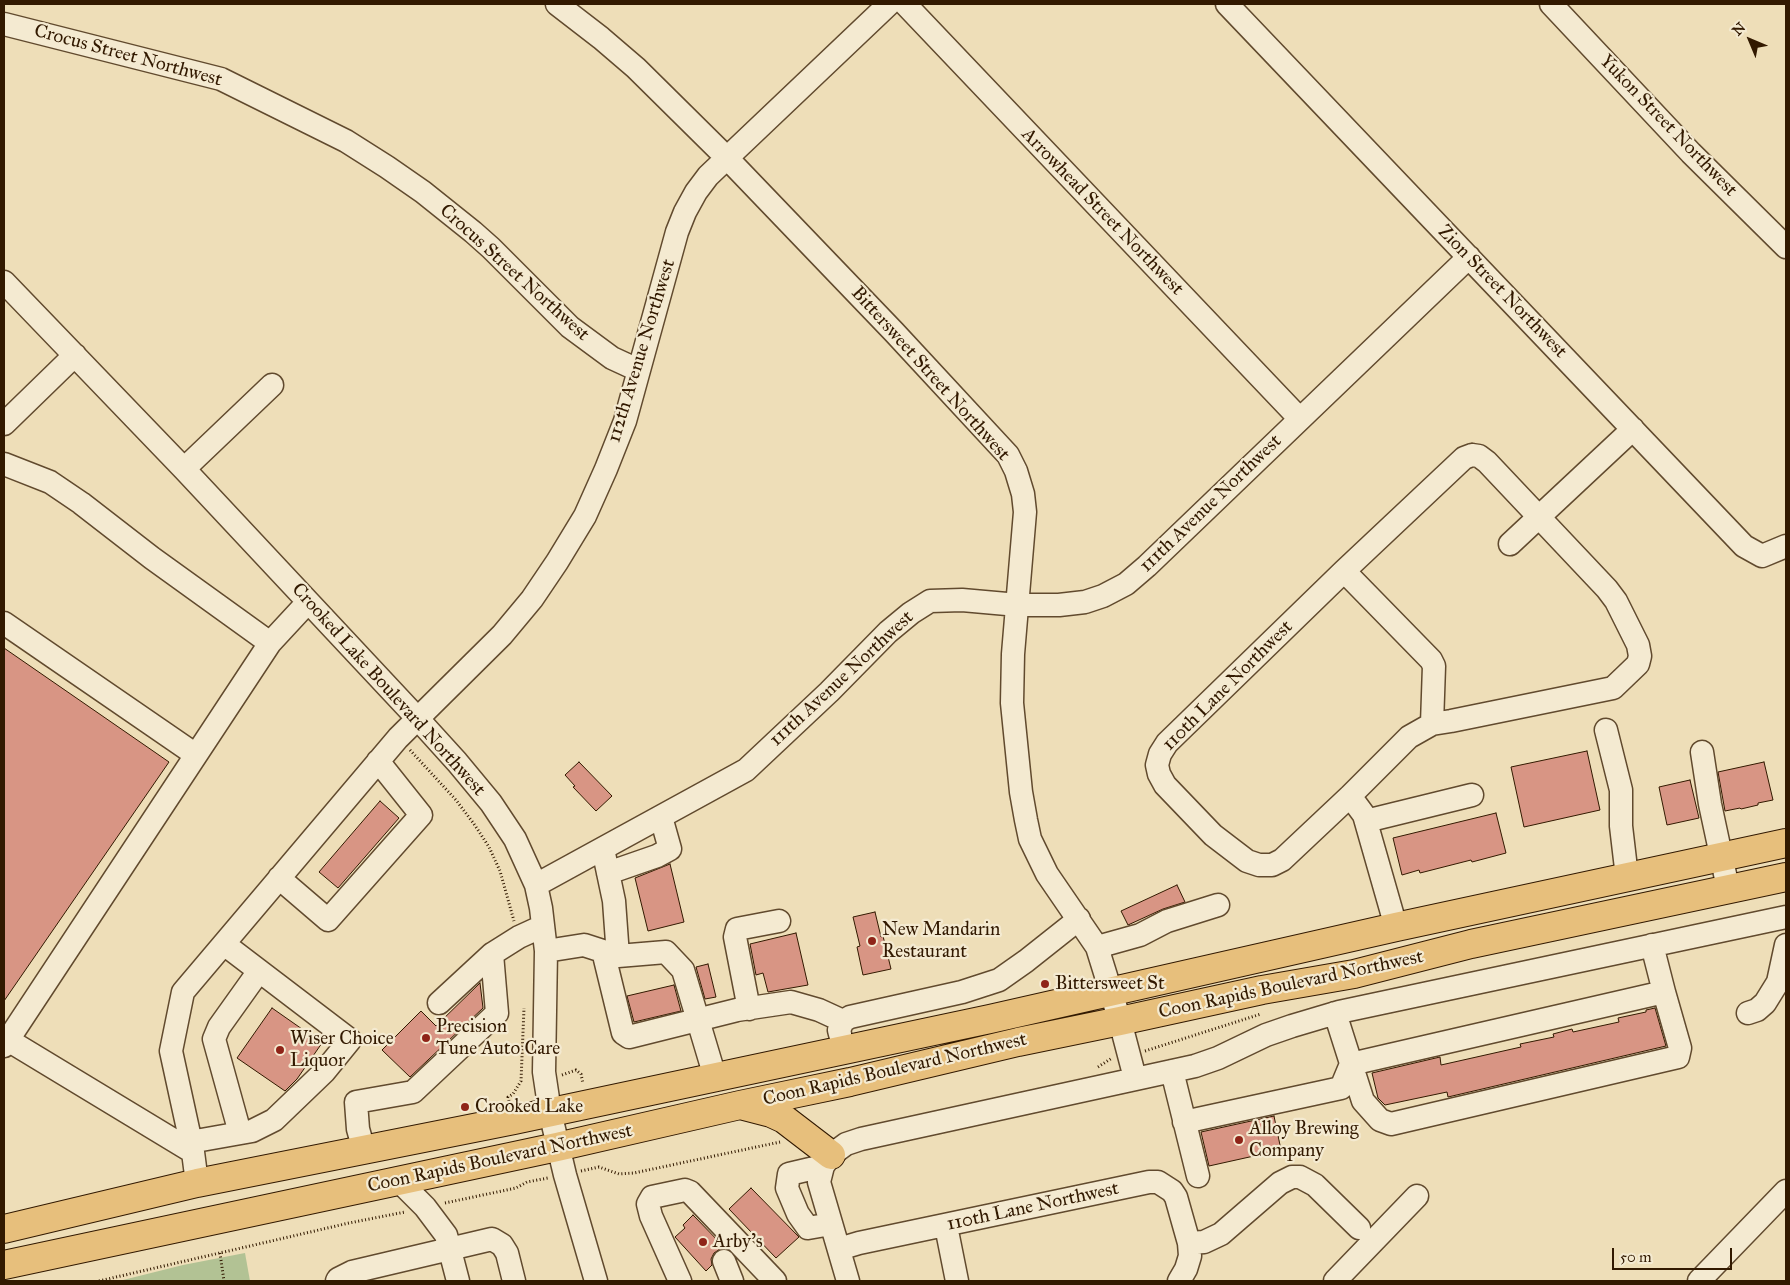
<!DOCTYPE html>
<html>
<head>
<meta charset="utf-8">
<style>
	body { margin:0 }
	#map { position:relative; width:1790px; height:1285px; overflow:hidden; background:#eedeb8; font-family:"IM FELL Great Primer",serif }
	canvas { display:block }
	.frame { position:absolute; inset:0; border:5px solid #321900; pointer-events:none }
	.north { position:absolute; left:1725px; top:15px; width:50px; height:50px; -webkit-text-stroke:4px #f4ead1; paint-order:stroke; rotate:315deg; font-size:14px; font-weight:700; line-height:20px; text-align:center; color:#321900 }
	.north::after { content:''; display:block; margin:auto; width:18px; height:22px; background:#321900; clip-path:polygon(50% 0,100% 100%,50% 72%,0 100%) }
	.scale { position:absolute; left:1612px; top:1248px; width:120px; height:22px; box-sizing:border-box; border:2px solid #321900; border-top:0; padding-left:6px; font-size:15px; line-height:18px; white-space:nowrap; color:#321900; -webkit-text-stroke:4px #f4ead1; paint-order:stroke }
</style>
</head>
<body>
<div id="map">
<canvas width="1790" height="1285"></canvas>
<div class="frame"></div>
<div class="north">N</div>
<div class="scale">50 m</div>
</div>
<script>
const ctx = document.querySelector('canvas').getContext('2d');
ctx.lineJoin = 'round';
function fill(path, color) {
  ctx.fillStyle = color;
  ctx.fill(path, 'evenodd');
}
function shape(rows) {
  const path = new Path2D();
  for (const r of rows) {
    path.moveTo(r[0], r[1]);
    for (let i = 2; i < r.length; i += 2) path.lineTo(r[i], r[i + 1]);
  }
  return path;
}
function stroke(path, color, width, dash) {
  ctx.strokeStyle = color;
  ctx.lineWidth = width;
  ctx.lineCap = dash ? 'butt' : 'round';
  ctx.setLineDash(dash || []);
  ctx.stroke(path);
}
function write(font, color, halo, rows, align = 'center') {
  ctx.font = font + ' "IM FELL Great Primer",serif';
  ctx.lineWidth = 4.5;
  ctx.setLineDash([]);
  ctx.textBaseline = 'middle';
  ctx.strokeStyle = halo;
  ctx.fillStyle = color;
  for (const [text, x, y, turn = 0] of rows) {
    ctx.save();
    ctx.translate(x, y);
    ctx.rotate((+turn || 0) * Math.PI / 180);
    ctx.textAlign = isNaN(turn) ? turn : align;
    if (halo) ctx.strokeText(text, 0, 0);
    ctx.fillText(text, 0, 0);
    ctx.restore();
  }
}
fill(shape([
	[245,1253,250,1281,119,1281,183,1265]
]), '#b2c294');
const building = shape([
	[4,648,169,762,4,1001,4,648],
	[1587,751,1600,810,1524,827,1511,767,1587,751],
	[579,762,612,796,596,811,573,787,575,786,565,775,579,762],
	[1764,762,1773,800,1758,803,1758,805,1741,809,1740,808,1725,811,1718,772,1764,762],
	[1690,780,1699,818,1667,825,1659,787,1690,780],
	[380,801,399,818,338,888,319,872,380,801],
	[1496,813,1506,853,1472,862,1471,860,1420,873,1419,870,1402,875,1393,838,1496,813],
	[670,864,684,922,648,931,635,878,670,864],
	[1177,885,1185,902,1163,909,1128,925,1121,911,1177,885],
	[875,912,881,937,883,936,891,969,863,975,857,947,860,946,853,917,875,912],
	[796,933,808,985,768,992,763,973,756,975,750,944,796,933],
	[708,964,716,997,705,999,696,967,708,964],
	[480,983,483,1008,410,1077,382,1050,421,1011,436,1026,480,983],
	[674,985,681,1011,634,1022,627,996,674,985],
	[272,1008,322,1043,297,1079,285,1091,237,1058,272,1008],
	[1655,1008,1666,1046,1448,1097,1447,1092,1385,1105,1378,1098,1372,1073,1440,1057,1441,1065,1521,1047,1520,1044,1554,1037,1553,1034,1572,1029,1573,1032,1619,1022,1618,1018,1646,1012,1646,1010,1655,1008],
	[1274,1116,1281,1150,1209,1166,1201,1132,1274,1116],
	[751,1188,799,1237,776,1258,729,1209,751,1188],
	[693,1215,725,1248,720,1249,714,1253,711,1259,712,1265,706,1271,675,1237,685,1228,683,1225,693,1215]
]);
fill(building, '#d89584');
stroke(building, '#321900', 1);
const minor = shape([
	[557,4,601,38,636,68,727,158,894,332,1008,455,1016,471,1023,494,1025,512,1013,654,1012,703,1021,792,1026,820,1030,839,1047,874,1097,947,1120,1021,1135,1078],
	[905,4,1300,419],
	[1227,4,1744,546,1762,556,1786,546],
	[1551,4,1691,153,1786,247],
	[4,24,221,79,346,141,387,167,423,192,473,232,491,248,570,327,612,358,638,370],
	[4,282,184,469,418,719,457,762,491,803,515,839,536,885,541,908,546,951,544,1072,550,1112,565,1175,596,1281],
	[4,424,75,355],
	[1472,455,1479,456,1487,462,1607,589,1616,601,1638,645,1640,656,1638,664,1613,688,1451,721,1432,724,1409,737,1350,796,1282,860,1272,865,1259,865,1247,861,1213,835,1165,785,1159,774,1157,765,1160,754,1167,743,1344,571,1464,458,1472,455],
	[4,464,50,482,81,503,152,558,270,643],
	[184,469,272,385],
	[1510,544,1633,429],
	[1344,571,1431,660,1434,666,1432,724],
	[4,623,196,755],
	[1606,730,1621,790,1621,826,1627,877],
	[1702,752,1710,804,1728,888],
	[1350,796,1364,815,1396,927],
	[1366,821,1472,795],
	[603,849,614,901,618,956],
	[608,873,657,856,670,849,661,817],
	[279,878,328,920,421,815,378,761],
	[536,885,746,770,829,692,888,632,911,613,930,601,962,600,1018,605,1059,605,1085,602,1103,596,1126,584,1147,566,1469,257],
	[1097,947,1140,935,1167,921,1218,905],
	[546,951,584,945,618,956,666,952,683,970,715,1077],
	[603,951,623,1033,629,1037,737,1010,791,1002,819,1010,843,1021],
	[439,1003,492,954],
	[749,1009,735,937,737,929,779,921],
	[1335,1013,1363,1101,1380,1120,1391,1124,1678,1057,1680,1048,1664,992],
	[1748,1013,1757,1010,1765,1003,1778,982,1786,945],
	[840,1034,839,1030,843,1021,850,1017,962,992,999,980,1026,961,1079,919],
	[8,1040,193,1152,197,1183],
	[4,1046,270,643,308,602],
	[1172,1071,1198,1176],
	[1184,1122,1341,1088,1351,1064,1664,992,1652,945],
	[240,1133,214,1039,219,1027,259,971],
	[190,1142,252,1131,274,1120,324,1072,350,1040,224,944],
	[364,1150,358,1129,356,1102,413,1092,497,1013,492,954,519,937,543,926],
	[193,1152,171,1051,183,992,398,738,502,635,532,599,557,562,585,516,606,469,625,421,677,232,685,212,696,192,708,176,889,4],
	[823,1166,789,1174,787,1188,798,1214,808,1228,831,1224],
	[399,1181,425,1207,446,1235,458,1281],
	[946,1226,957,1281],
	[1189,1243,1204,1242,1221,1234,1280,1183,1292,1177,1300,1177,1315,1185,1359,1228],
	[839,1249,859,1243,1149,1182,1158,1182,1172,1191,1176,1197,1189,1243,1190,1256,1186,1269,1179,1281],
	[724,1261,732,1281],
	[337,1281,338,1279,352,1272,492,1239,502,1245,507,1253,514,1281],
	[680,1281,651,1216,648,1204,652,1197,685,1190,690,1192,775,1281],
	[848,1281,819,1182,823,1166,831,1155,846,1144,861,1139,1195,1066,1218,1058,1266,1035,1292,1026,1339,1012,1786,917],
	[1335,1281,1417,1196],
	[1699,1281,1786,1191]
]);
const major = shape([
	[744,1106,771,1113,784,1119,831,1155],
	[4,1229,197,1183,514,1120,990,1019,1396,927,1786,843],
	[4,1265,557,1147,740,1105,850,1082,1018,1042,1120,1021,1262,990,1354,974,1471,944,1786,877]
]);
stroke(minor, '#614a2e', 25);
stroke(major, '#321900', 30);
stroke(shape([
	[410,750,456,800,474,824,489,847,500,871,514,921],
	[1145,1051,1261,1014],
	[1098,1067,1112,1058],
	[562,1075,576,1070,581,1074,583,1084],
	[509,1101,508,1097,513,1094,521,1081,524,1008],
	[581,1171,599,1167,619,1174,634,1173,780,1142],
	[445,1203,516,1188,527,1182,548,1178],
	[220,1253,224,1281],
	[99,1281,349,1223,405,1212]
]), '#321900', 3, [1, 2.5]);
stroke(minor, '#f4ead1', 22);
stroke(major, '#e7bf7c', 28);
for (const [x, y, r, color] of [
	[872,941,5,"#8f2418"],
	[1045,984,5,"#8f2418"],
	[426,1038,5,"#8f2418"],
	[280,1050,5,"#8f2418"],
	[465,1107,5,"#8f2418"],
	[1239,1140,5,"#8f2418"],
	[703,1242,5,"#8f2418"]
]) {
  const dot = new Path2D();
  dot.arc(x, y, r, 0, 2 * Math.PI);
  ctx.fillStyle = color;
  ctx.fill(dot);
  stroke(dot, '#f4ead1', 2);
}
write('19px', '#321900', '#f4ead1', [
	["Crocus Street Northwest",128,56,15],
	["Yukon Street Northwest",1668,126,46],
	["Arrowhead Street Northwest",1102,212,46],
	["Crocus Street Northwest",514,273,42],
	["Zion Street Northwest",1502,292,46],
	["112th Avenue Northwest",642,351,-73],
	["Bittersweet Street Northwest",930,374,48],
	["111th Avenue Northwest",1211,504,-44],
	["111th Avenue Northwest",842,679,-43],
	["110th Lane Northwest",1228,686,-45],
	["Crooked Lake Boulevard Northwest",388,690,48],
	["Coon Rapids Boulevard Northwest",1291,985,-12],
	["Coon Rapids Boulevard Northwest",895,1070,-13],
	["Coon Rapids Boulevard Northwest",500,1159,-12],
	["110th Lane Northwest",1033,1207,-12]
]);
write('19px', '#321900', '#f4ead1', [
	["New Mandarin",882,930],
	["Restaurant",882,952],
	["Bittersweet St",1055,984],
	["Precision",436,1027],
	["Tune Auto Care",436,1049],
	["Wiser Choice",290,1039],
	["Liquor",290,1061],
	["Crooked Lake",475,1107],
	["Alloy Brewing",1249,1129],
	["Company",1249,1151],
	["Arby's",713,1242]
], 'left');
</script>
</body>
</html>
